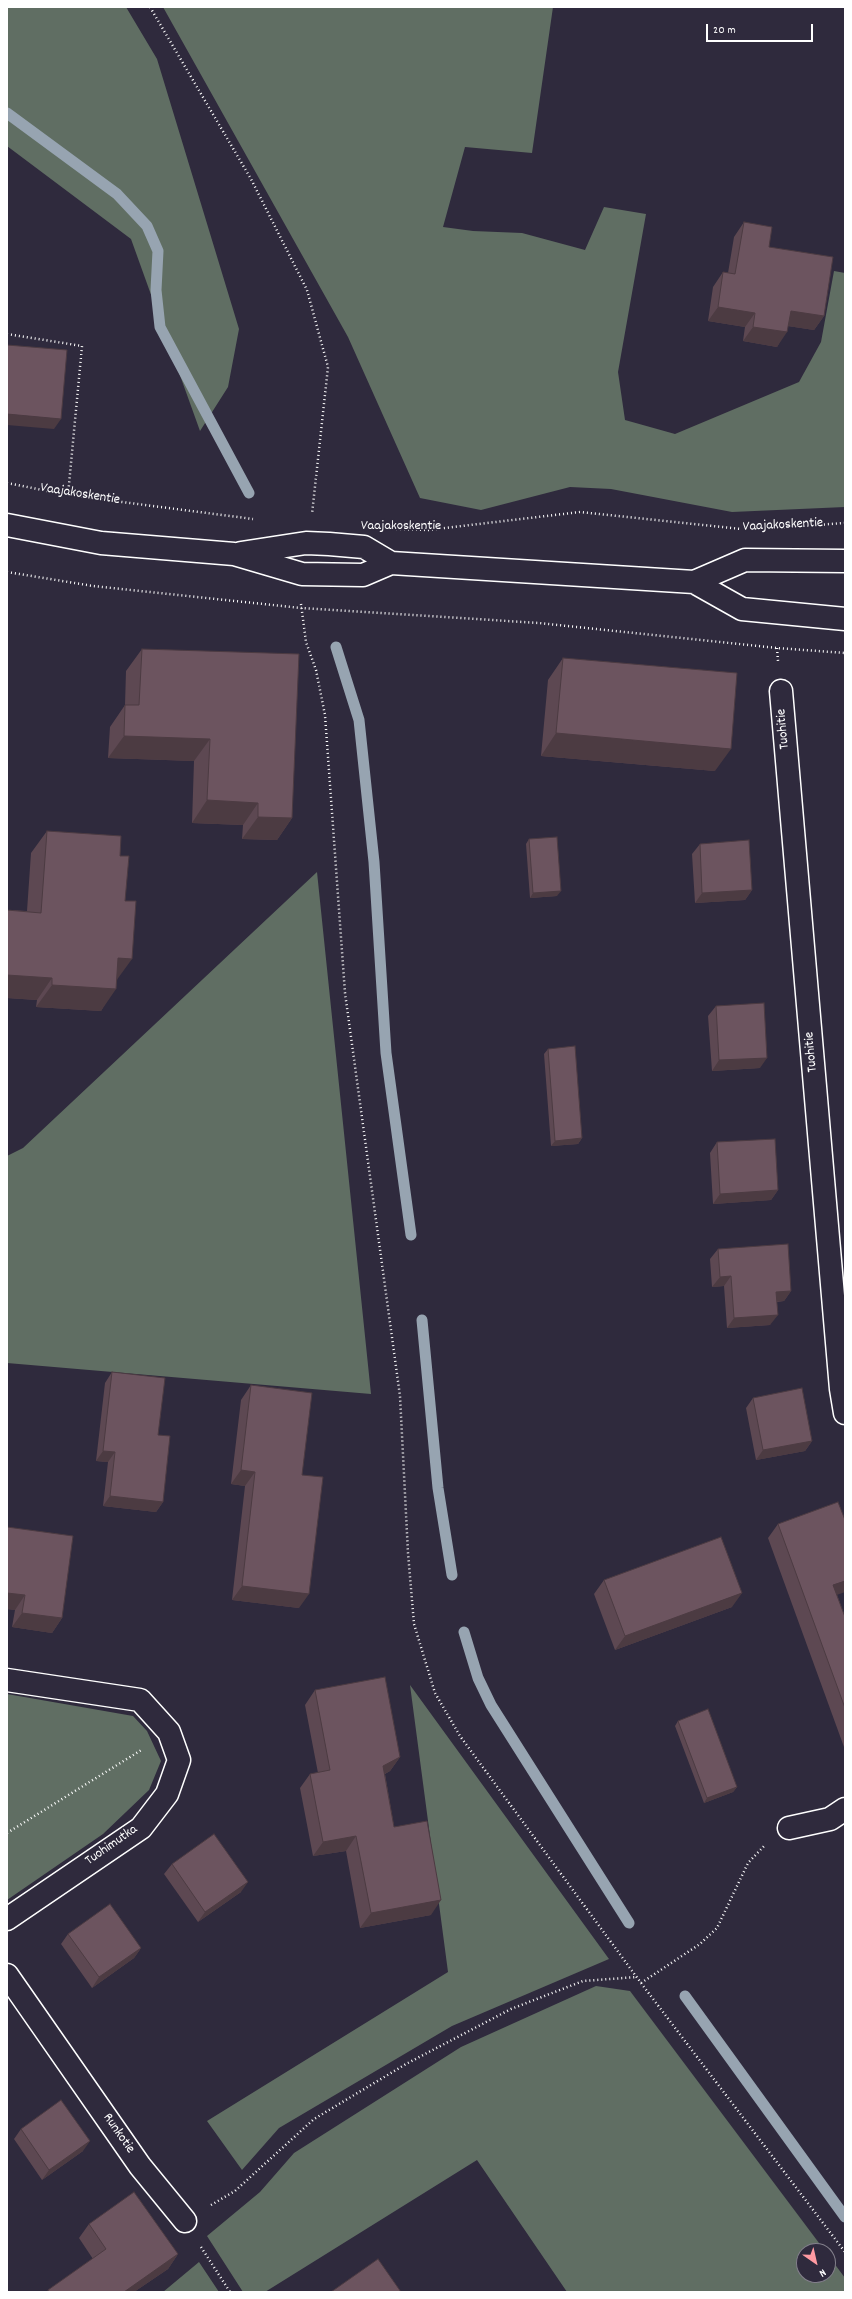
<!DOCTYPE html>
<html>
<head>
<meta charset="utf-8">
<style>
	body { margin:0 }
	#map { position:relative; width:852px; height:2299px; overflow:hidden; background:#2f2a3d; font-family:Dekko,sans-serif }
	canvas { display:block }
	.frame { position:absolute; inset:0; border:8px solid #fff; pointer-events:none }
	.north { position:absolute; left:796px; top:2243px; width:40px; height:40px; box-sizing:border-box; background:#2f2a3d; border:1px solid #827f8b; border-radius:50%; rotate:146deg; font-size:11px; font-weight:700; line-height:16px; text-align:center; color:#fff }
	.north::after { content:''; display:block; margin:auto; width:14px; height:18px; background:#ff9aa2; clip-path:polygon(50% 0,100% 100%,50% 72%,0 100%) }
	.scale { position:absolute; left:706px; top:24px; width:107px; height:18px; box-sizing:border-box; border:2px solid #fff; border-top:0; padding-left:5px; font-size:12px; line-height:14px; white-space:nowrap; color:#fff; -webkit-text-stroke:3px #2f2a3d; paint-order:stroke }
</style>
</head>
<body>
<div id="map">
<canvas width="852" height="2299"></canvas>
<div class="frame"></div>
<div class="north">N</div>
<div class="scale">20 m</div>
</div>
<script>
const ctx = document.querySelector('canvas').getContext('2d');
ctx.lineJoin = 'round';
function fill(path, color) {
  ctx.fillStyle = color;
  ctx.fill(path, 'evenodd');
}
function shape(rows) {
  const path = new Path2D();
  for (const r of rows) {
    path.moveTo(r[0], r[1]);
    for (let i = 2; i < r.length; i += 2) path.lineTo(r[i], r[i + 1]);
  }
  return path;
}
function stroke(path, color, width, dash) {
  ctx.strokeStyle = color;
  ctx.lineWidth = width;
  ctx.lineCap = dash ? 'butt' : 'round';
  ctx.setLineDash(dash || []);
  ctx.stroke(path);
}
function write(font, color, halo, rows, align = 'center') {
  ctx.font = font + ' Dekko,sans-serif';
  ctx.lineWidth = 3;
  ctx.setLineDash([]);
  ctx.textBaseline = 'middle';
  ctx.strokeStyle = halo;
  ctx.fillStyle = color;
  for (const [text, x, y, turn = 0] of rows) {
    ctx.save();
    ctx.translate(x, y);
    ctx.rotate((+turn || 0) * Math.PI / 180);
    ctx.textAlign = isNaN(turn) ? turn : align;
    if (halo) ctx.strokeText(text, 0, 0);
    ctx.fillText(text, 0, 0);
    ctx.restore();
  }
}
fill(shape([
	[7,7,126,7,157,59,239,329,228,387,200,431,131,239,7,146],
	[163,7,553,7,532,153,465,147,443,227,473,231,522,233,585,250,604,207,646,214,618,372,625,420,675,434,799,382,821,342,834,271,845,273,845,507,732,512,611,489,570,487,481,510,420,498,348,337],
	[317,872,371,1394,7,1363,7,1156,23,1148],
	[410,1685,609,1959,452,2026,279,2128,242,2170,207,2121,448,1972],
	[7,1694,133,1716,147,1731,161,1761,149,1790,103,1834,7,1900],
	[596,1986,630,1991,825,2251,804,2251,804,2275,828,2275,828,2255,845,2278,845,2292,567,2292,477,2160,265,2292,243,2292,207,2236,260,2192,294,2153,461,2047],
	[199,2262,219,2292,163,2292]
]), '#606e63');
stroke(shape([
	[7,113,117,194,147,226,158,251,156,290,160,327,249,493],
	[336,647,359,720,374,862,386,1053,411,1235],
	[422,1320,438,1488,452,1575],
	[464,1632,478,1678,491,1705,629,1923],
	[685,1996,845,2217]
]), '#97a4b1', 11);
const street = shape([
	[781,691,841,1389,845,1413],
	[7,1680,140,1700,169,1732,179,1760,167,1794,141,1828,7,1919],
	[789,1828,830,1819,845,1809],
	[7,1975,140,2166,185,2221]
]);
const secondary = shape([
	[7,525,101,543,234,554,302,574,363,575,391,563,694,582,742,609,845,619],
	[241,553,306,543,329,544,364,547,391,563],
	[694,582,745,560,845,561]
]);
stroke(street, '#fff', 25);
stroke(secondary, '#fff', 25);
stroke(shape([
	[150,7,251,179,307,290,328,367,312,514],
	[7,334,82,346,68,495],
	[7,483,68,495,253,519],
	[772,528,845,523],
	[396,529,428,530,580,512,741,529],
	[7,572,93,586,301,608,539,623,777,648,845,653],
	[301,604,306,642,316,670,325,715,345,993,400,1396,408,1553,414,1624,435,1693,460,1736,641,1983,845,2252],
	[777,648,778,661],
	[7,1833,143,1749],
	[641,1983,700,1944,717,1928,748,1863,765,1845],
	[211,2205,235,2191,314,2119,406,2064,511,2009,583,1981,637,1977],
	[201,2247,230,2292]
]), '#fff', 2.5, [1, 3]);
stroke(street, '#2f2a3d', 22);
stroke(secondary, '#2f2a3d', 22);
fill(shape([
	[744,222,769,247,824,316,814,330,788,326,777,347,743,341,745,327,708,321,713,287,723,272,728,273,734,237],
	[142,649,292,818,277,840,242,839,243,825,192,823,194,761,108,758,110,727,125,705,126,671],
	[563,658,715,771,541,756,548,680],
	[47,831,120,856,125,901,117,981,101,1011,36,1007,37,1000,7,998,7,910,27,911,31,853],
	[529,839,557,896,530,898,526,844],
	[700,844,752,890,745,900,695,903,692,854],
	[716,1006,760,1068,712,1071,708,1016],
	[548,1049,582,1138,578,1144,551,1146,544,1054],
	[717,1142,778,1190,771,1200,713,1204,710,1153],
	[718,1249,791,1291,784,1301,777,1302,770,1325,727,1328,724,1286,712,1287,710,1259],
	[112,1372,158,1435,163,1502,156,1512,103,1506,108,1462,96,1461,105,1383],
	[251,1385,302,1475,299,1608,232,1600,245,1486,231,1484,241,1400],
	[753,1398,812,1441,805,1451,756,1460,746,1408],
	[778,1524,837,1595,845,1617,845,1747,844,1747,768,1538],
	[7,1527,62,1618,52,1633,12,1627,15,1610,7,1609],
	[604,1580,732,1607,615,1650,594,1594],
	[315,1690,400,1757,390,1771,385,1774,394,1827,431,1915,360,1928,346,1851,313,1856,300,1788,310,1774,318,1773,305,1705],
	[678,1721,737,1787,733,1792,704,1803,675,1726],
	[172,1864,241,1892,198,1922,164,1874],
	[68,1934,141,1948,134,1958,92,1988,61,1944],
	[21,2129,83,2151,42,2180,14,2139],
	[89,2224,178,2254,168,2269,134,2292,47,2292,48,2290,93,2259,79,2238]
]), '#5d4852');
fill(shape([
	[718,307,755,313,745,327,708,321],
	[791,311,824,316,814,330,781,325],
	[753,327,787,332,777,347,743,341],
	[7,414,61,419,54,429,7,425],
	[556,733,731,749,715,771,541,756],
	[124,736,210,739,194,761,108,758],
	[207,800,258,803,243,825,192,823],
	[258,817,292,818,277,840,242,839],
	[752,890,745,900,695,903,702,893],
	[561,891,557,896,530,898,533,893],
	[118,958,132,959,116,981],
	[7,975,52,978,37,1000,7,998],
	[52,985,116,989,101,1011,36,1007],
	[767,1058,760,1068,712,1071,719,1060],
	[582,1138,578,1144,551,1146,555,1141],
	[778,1190,771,1200,713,1204,720,1194],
	[731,1276,724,1286,712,1287,720,1277],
	[791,1291,784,1301,769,1302,776,1292],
	[778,1315,770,1325,727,1328,734,1318],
	[812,1441,805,1451,756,1460,763,1450],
	[103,1451,115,1452,108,1462,96,1461],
	[241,1470,255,1472,245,1486,231,1484],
	[110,1496,163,1502,156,1512,103,1506],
	[845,1581,845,1592,823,1600,833,1585],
	[242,1586,309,1594,299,1608,232,1600],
	[7,1593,25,1595,15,1610,7,1609],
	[742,1593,732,1607,615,1650,625,1636],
	[22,1613,62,1618,52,1633,12,1627],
	[400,1757,390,1771,373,1780,383,1766],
	[737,1787,733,1792,704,1803,707,1798],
	[356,1836,346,1851,313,1856,323,1842],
	[248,1882,241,1892,198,1922,205,1912],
	[441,1900,431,1915,360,1928,371,1913],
	[141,1948,134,1958,92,1988,99,1977],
	[90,2141,83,2151,42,2180,49,2170],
	[178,2254,168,2269,134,2292,124,2292]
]), '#4c3b42');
const building = shape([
	[744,222,772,227,769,247,833,257,824,316,791,311,787,332,753,327,755,313,718,307,723,272,735,274,744,222],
	[7,345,67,350,61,419,7,414,7,345],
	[142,649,299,654,292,818,258,817,258,803,207,800,210,739,124,736,125,705,139,705,142,649],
	[563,658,737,673,731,749,556,733,563,658],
	[47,831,121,836,120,856,129,856,125,901,136,901,132,959,118,958,116,989,52,985,52,978,7,975,7,910,41,913,47,831],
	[557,837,561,891,533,893,529,839,557,837],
	[749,840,752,890,702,893,700,844,749,840],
	[764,1003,767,1058,719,1060,716,1006,764,1003],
	[575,1046,582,1138,555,1141,548,1049,575,1046],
	[775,1139,778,1190,720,1194,717,1142,775,1139],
	[788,1244,791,1291,776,1292,778,1315,734,1318,731,1276,720,1277,718,1249,788,1244],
	[112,1372,165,1378,158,1435,170,1436,163,1502,110,1496,115,1452,103,1451,112,1372],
	[251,1385,312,1393,302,1475,323,1477,309,1594,242,1586,255,1472,241,1470,251,1385],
	[802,1388,812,1441,763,1450,753,1398,802,1388],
	[838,1502,845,1520,845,1581,833,1585,845,1617,845,1708,778,1524,838,1502],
	[7,1527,73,1536,62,1618,22,1613,25,1595,7,1593,7,1527],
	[721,1537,742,1593,625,1636,604,1580,721,1537],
	[385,1677,400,1757,383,1766,394,1827,427,1821,441,1900,371,1913,356,1836,323,1842,310,1774,330,1770,315,1690,385,1677],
	[708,1709,737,1787,707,1798,678,1721,708,1709],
	[214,1834,248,1882,205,1912,172,1864,214,1834],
	[110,1904,141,1948,99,1977,68,1934,110,1904],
	[61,2100,90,2141,49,2170,21,2129,61,2100],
	[134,2192,178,2254,124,2292,49,2292,48,2290,106,2249,89,2224,134,2192],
	[378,2259,401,2292,331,2292,378,2259]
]);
fill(building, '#6c545f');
stroke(building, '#4c3b42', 1);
write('14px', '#fff', '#2f2a3d', [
	["Vaajakoskentie",80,495,9],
	["Vaajakoskentie",783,526,-3],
	["Vaajakoskentie",401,527],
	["Tuohitie",784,729,-95],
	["Tuohitie",812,1052,-95],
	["Tuohimutka",112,1846,-35],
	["Runkotie",118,2134,55]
]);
</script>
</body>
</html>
